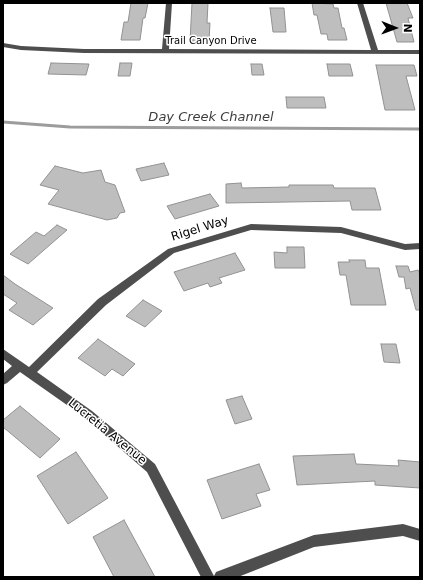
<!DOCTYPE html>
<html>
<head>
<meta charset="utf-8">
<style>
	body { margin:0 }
	#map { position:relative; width:423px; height:580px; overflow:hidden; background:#fff; font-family:"DejaVu Sans",sans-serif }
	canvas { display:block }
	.frame { position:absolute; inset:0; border:4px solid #000; pointer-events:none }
	.north { position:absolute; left:375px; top:8px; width:40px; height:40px; -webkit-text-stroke:3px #fff; paint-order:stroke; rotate:91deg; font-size:11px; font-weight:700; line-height:16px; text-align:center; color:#000 }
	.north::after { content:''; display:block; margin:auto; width:14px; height:18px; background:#000; clip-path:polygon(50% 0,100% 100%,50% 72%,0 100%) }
</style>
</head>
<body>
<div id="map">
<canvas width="423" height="580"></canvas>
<div class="frame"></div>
<div class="north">N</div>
</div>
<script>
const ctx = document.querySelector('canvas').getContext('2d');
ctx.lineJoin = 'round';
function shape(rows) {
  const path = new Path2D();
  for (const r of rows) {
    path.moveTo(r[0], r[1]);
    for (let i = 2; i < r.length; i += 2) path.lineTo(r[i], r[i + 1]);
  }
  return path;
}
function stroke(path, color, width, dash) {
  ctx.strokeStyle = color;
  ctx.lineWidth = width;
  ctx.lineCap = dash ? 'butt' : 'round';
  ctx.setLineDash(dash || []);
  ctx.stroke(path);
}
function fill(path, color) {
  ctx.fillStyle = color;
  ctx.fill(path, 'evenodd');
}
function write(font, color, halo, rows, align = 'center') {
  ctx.font = font + ' "DejaVu Sans",sans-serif';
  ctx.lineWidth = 3;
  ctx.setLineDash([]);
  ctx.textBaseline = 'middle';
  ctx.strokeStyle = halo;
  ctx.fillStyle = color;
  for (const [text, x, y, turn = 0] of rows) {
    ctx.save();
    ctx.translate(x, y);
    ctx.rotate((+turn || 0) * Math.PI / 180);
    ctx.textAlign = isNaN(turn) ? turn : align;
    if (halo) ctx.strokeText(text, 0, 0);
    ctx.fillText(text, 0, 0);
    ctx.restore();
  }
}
stroke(shape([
	[3,122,70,127,420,129]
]), '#9c9c9c', 3);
const building = shape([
	[131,3,148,3,145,18,143,18,140,40,121,40,124,22,128,22,131,3],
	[192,3,208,3,207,23,210,23,209,41,190,41,192,3],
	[312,3,333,4,334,8,338,8,342,28,344,28,347,40,328,40,327,34,321,34,317,15,314,15,312,3],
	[386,3,407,3,413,18,408,18,414,42,397,42,386,3],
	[270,8,284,8,286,32,273,32,270,8],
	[51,63,89,64,86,75,48,74,51,63],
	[120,63,132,63,130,76,118,76,120,63],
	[251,64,262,64,264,75,252,75,251,64],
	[327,64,350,64,353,76,329,76,327,64],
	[376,65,414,65,417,76,406,76,415,110,385,110,376,65],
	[286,97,324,97,326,108,287,108,286,97],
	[164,163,169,175,141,181,136,169,164,163],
	[55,166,83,173,101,170,105,182,115,185,125,212,120,213,117,218,107,220,48,204,59,190,40,185,55,166],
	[241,183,242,188,289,187,289,185,333,185,334,188,375,188,381,210,352,210,350,201,226,203,226,184,241,183],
	[210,194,219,206,175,219,167,206,210,194],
	[57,225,67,230,28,264,10,254,36,232,44,236,57,225],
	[287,247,304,247,305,268,275,268,274,252,287,253,287,247],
	[235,253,245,270,219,278,222,283,210,287,208,283,184,291,174,272,235,253],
	[349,260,365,260,366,268,379,268,386,305,351,305,346,275,340,275,338,262,350,262,349,260],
	[396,266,408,266,410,272,418,270,420,274,420,310,416,310,410,288,406,289,404,277,399,277,396,266],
	[3,275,15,284,53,308,33,325,9,310,17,303,3,294,3,275],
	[143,300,162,311,145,327,126,316,143,300],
	[98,339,135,364,123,376,112,369,105,376,78,358,98,339],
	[381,344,396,344,400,363,384,362,381,344],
	[242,396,252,419,235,424,226,400,242,396],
	[20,406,60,439,40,458,3,427,3,420,20,406],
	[76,452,108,498,68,524,37,476,76,452],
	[354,454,356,464,399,466,398,460,420,462,420,488,375,485,375,481,297,485,293,456,354,454],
	[259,464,270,490,256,494,261,506,222,519,207,480,259,464],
	[124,520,155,577,114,577,93,537,124,520]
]);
fill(building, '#bebebe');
stroke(building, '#929292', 1);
fill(shape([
	[166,3,172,3,169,49,371,50,357,3,363,3,378,50,420,50,420,54,84,53,21,50,3,47,3,43,21,46,84,49,162,49,166,3],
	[251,224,341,227,405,244,420,243,420,249,405,250,341,233,251,230,174,253,106,305,37,372,92,411,155,464,214,576,216,572,314,535,403,524,420,529,420,541,403,536,314,547,238,577,201,577,147,472,84,417,20,372,7,383,3,385,3,374,12,366,3,359,3,349,29,367,98,299,168,249,251,224]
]), '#4e4e4e');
write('10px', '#000', '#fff', [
	["Trail Canyon Drive",211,41]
]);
write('12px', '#000', '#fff', [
	["Rigel Way",200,229,-17],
	["Lucretia Avenue",107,432,39]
]);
write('italic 13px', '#3d3d3d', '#fff', [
	["Day Creek Channel",211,118]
]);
</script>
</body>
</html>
